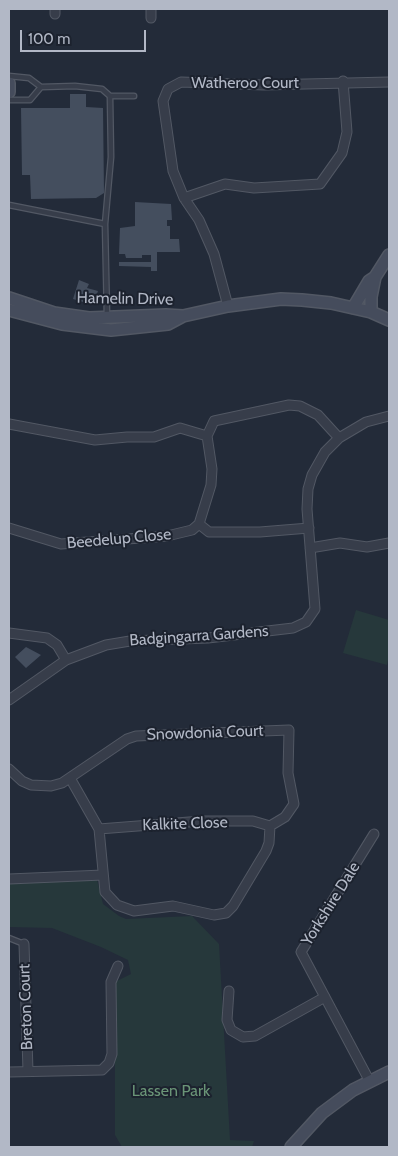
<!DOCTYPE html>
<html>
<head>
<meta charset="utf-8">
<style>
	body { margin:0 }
	#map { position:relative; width:398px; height:1156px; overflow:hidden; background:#232b39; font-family:Cabin,sans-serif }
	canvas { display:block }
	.frame { position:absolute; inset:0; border:10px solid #b2b8c6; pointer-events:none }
	.scale { position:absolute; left:20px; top:30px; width:126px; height:22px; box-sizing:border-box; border:2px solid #b2b8c6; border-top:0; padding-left:6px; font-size:15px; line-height:18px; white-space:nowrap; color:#b2b8c6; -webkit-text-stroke:4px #1c222e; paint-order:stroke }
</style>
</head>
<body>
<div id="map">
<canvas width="398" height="1156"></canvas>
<div class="frame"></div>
<div class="scale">100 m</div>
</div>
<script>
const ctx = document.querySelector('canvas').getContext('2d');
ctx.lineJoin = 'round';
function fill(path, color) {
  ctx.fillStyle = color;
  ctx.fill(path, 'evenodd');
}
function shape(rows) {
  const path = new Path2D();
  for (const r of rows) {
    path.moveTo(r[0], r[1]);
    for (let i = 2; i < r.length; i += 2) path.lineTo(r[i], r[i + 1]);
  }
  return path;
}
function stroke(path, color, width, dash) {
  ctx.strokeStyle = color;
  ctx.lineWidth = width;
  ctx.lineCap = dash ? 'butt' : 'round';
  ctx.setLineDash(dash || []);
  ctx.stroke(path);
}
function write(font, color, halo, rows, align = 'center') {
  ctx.font = font + ' Cabin,sans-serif';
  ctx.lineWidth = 4;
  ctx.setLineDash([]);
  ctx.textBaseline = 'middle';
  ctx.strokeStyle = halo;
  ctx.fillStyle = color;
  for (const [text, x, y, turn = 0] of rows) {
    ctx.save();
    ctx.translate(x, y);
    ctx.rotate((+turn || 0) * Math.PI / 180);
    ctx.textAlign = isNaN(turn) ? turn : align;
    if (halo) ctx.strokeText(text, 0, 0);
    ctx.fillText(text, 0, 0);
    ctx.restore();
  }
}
fill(shape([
	[356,610,389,620,389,655,387,665,343,653],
	[97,880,103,904,119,916,126,919,192,916,219,944,230,1140,254,1141,252,1147,122,1147,115,1135,115,982,131,974,128,960,101,947,52,928,9,927,9,884]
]), '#26383b');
fill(shape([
	[70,94,86,94,86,107,103,108,104,193,96,198,31,199,30,175,22,175,21,108,70,108],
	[135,202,171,204,172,220,167,220,167,226,170,226,170,239,179,239,180,252,157,252,157,271,151,271,151,267,119,266,119,262,151,262,151,255,142,255,142,258,126,258,125,254,119,254,120,228,135,226],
	[79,280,89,284,87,288,98,291,94,302,84,299,83,302,73,299],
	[26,647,41,655,26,668,15,657]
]), '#444e5e');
const lane = shape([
	[9,76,29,78,41,87,75,86,102,89,110,96,111,157,105,224],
	[110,96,134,96],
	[9,100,30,100,41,87],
	[9,205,105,224,107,317],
	[9,938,24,944]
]);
const street = shape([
	[55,9,55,14],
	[151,9,151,18],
	[184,198,225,184,254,188,320,184,342,153,347,132,343,81],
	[228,306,214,254,199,220,184,198,173,171,163,101,168,89,181,82,264,85,389,82],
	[9,424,95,440,127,437,154,437,180,428,207,436,214,421,289,405,300,406,318,415,339,438],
	[199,524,209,532,260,532,309,528],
	[9,528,61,544,167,536,192,530,199,524,211,485,212,469,207,436],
	[310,548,340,543,367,547,389,543],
	[9,633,47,638,57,645,66,660],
	[9,700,66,660,106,645,130,641,208,638,293,628,306,622,315,609,307,509,308,489,312,475,325,452,339,438,366,422,389,416],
	[9,769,22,781,31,785,51,786,62,783,127,739,136,736,289,730,288,773,294,804,285,817,270,826,269,843,266,851,233,906,226,913,214,915,173,906,134,911,117,905,105,892,99,829,70,778],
	[99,829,202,821,253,821,270,826],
	[9,879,103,875],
	[24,944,28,1071],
	[229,991,227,1020,231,1030,243,1037,255,1036,325,997],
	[9,1072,102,1070,109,1063,112,1054,111,982,118,966],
	[369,1080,301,952,374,834]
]);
const secondary = shape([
	[9,83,9,92],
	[9,298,54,313,89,318,166,315,183,316],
	[353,308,369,281,375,277,389,255],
	[9,310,62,324,111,330,168,324,183,316,228,306,281,299,302,300,331,303,371,312,389,320],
	[371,312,371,297,375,277],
	[291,1147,322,1113,353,1090,389,1072]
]);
stroke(lane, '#525864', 7);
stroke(street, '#525864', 11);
stroke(secondary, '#525864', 14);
stroke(lane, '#373d4a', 4.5);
stroke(street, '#373d4a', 9);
stroke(secondary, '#454c5c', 11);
write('16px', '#b2b8c6', '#1c222e', [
	["Watheroo Court",245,83],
	["Hamelin Drive",125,299,1],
	["Beedelup Close",119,539,-5],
	["Badgingarra Gardens",199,636,-4],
	["Snowdonia Court",205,733,-2],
	["Kalkite Close",185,824,-2],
	["Yorkshire Dale",331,904,-58],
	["Breton Court",26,1007,-92]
]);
write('16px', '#6a9577', '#1c222e', [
	["Lassen Park",171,1091]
]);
</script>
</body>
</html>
